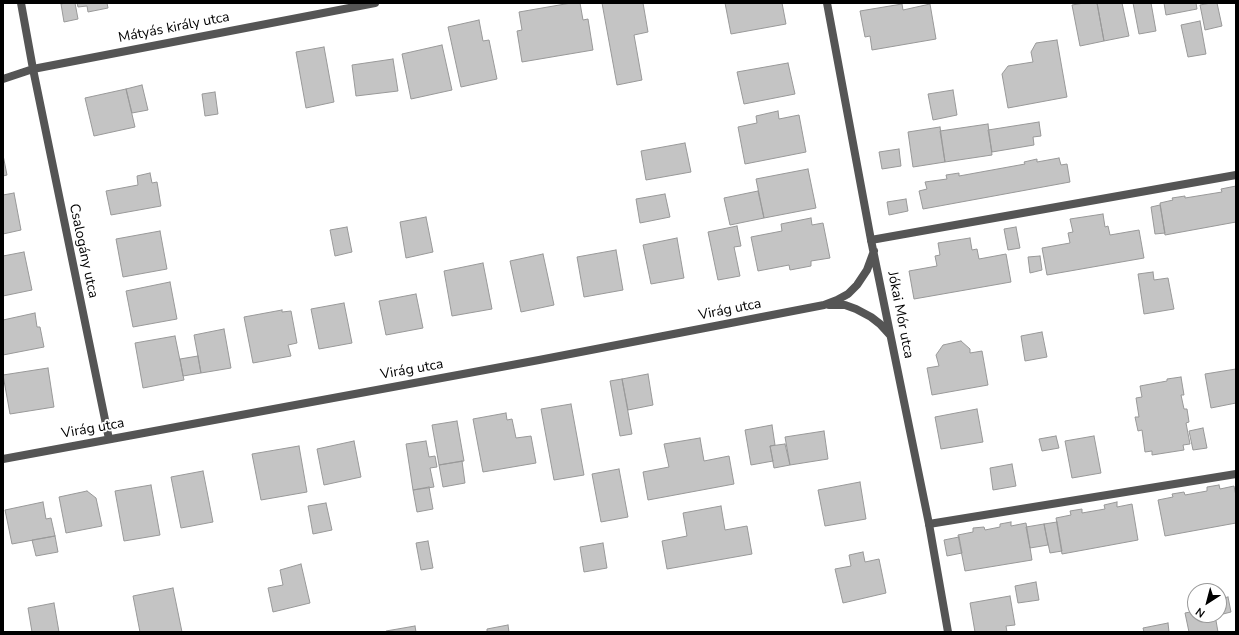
<!DOCTYPE html>
<html>
<head>
<meta charset="utf-8">
<style>
	body { margin:0 }
	#map { position:relative; width:1239px; height:635px; overflow:hidden; background:#fff; font-family:"Nunito Sans",sans-serif }
	canvas { display:block }
	.frame { position:absolute; inset:0; border:4px solid #000; pointer-events:none }
	.north { position:absolute; left:1187px; top:583px; width:40px; height:40px; box-sizing:border-box; background:#fff; border:1px solid #999; border-radius:50%; rotate:216deg; font-size:11px; font-weight:700; line-height:16px; text-align:center; color:#000 }
	.north::after { content:''; display:block; margin:auto; width:14px; height:18px; background:#000; clip-path:polygon(50% 0,100% 100%,50% 72%,0 100%) }
</style>
</head>
<body>
<div id="map">
<canvas width="1239" height="635"></canvas>
<div class="frame"></div>
<div class="north">N</div>
</div>
<script>
const ctx = document.querySelector('canvas').getContext('2d');
ctx.lineJoin = 'round';
function fill(path, color) {
  ctx.fillStyle = color;
  ctx.fill(path, 'evenodd');
}
function shape(rows) {
  const path = new Path2D();
  for (const r of rows) {
    path.moveTo(r[0], r[1]);
    for (let i = 2; i < r.length; i += 2) path.lineTo(r[i], r[i + 1]);
  }
  return path;
}
function stroke(path, color, width, dash) {
  ctx.strokeStyle = color;
  ctx.lineWidth = width;
  ctx.lineCap = dash ? 'butt' : 'round';
  ctx.setLineDash(dash || []);
  ctx.stroke(path);
}
function write(font, color, halo, rows, align = 'center') {
  ctx.font = font + ' "Nunito Sans",sans-serif';
  ctx.lineWidth = 3.5;
  ctx.setLineDash([]);
  ctx.textBaseline = 'middle';
  ctx.strokeStyle = halo;
  ctx.fillStyle = color;
  for (const [text, x, y, turn = 0] of rows) {
    ctx.save();
    ctx.translate(x, y);
    ctx.rotate((+turn || 0) * Math.PI / 180);
    ctx.textAlign = isNaN(turn) ? turn : align;
    if (halo) ctx.strokeText(text, 0, 0);
    ctx.fillText(text, 0, 0);
    ctx.restore();
  }
}
const building = shape([
	[66,3,75,3,78,19,64,22,61,4,66,3],
	[77,3,107,3,108,8,88,12,87,6,78,7,77,3],
	[571,3,580,3,583,20,588,19,593,50,522,62,517,31,522,30,519,12,571,3],
	[602,3,643,3,648,32,634,35,642,80,617,85,602,3],
	[725,3,782,3,786,24,731,34,725,3],
	[1084,3,1097,3,1104,41,1080,46,1072,5,1084,3],
	[1097,3,1122,3,1129,36,1104,41,1097,3],
	[1133,3,1151,3,1156,31,1139,34,1133,3],
	[1164,3,1196,3,1197,9,1166,15,1164,3],
	[1211,3,1217,3,1222,26,1205,30,1200,5,1211,3],
	[902,4,903,10,930,4,936,39,872,50,870,36,865,37,860,11,902,4],
	[479,20,483,41,489,40,497,79,461,87,448,27,479,20],
	[1200,21,1206,54,1188,57,1181,25,1200,21],
	[1057,40,1067,97,1008,108,1002,74,1008,66,1033,62,1031,52,1036,43,1057,40],
	[442,45,452,90,411,99,402,54,442,45],
	[324,47,334,102,306,108,296,52,324,47],
	[393,59,398,91,356,96,352,65,393,59],
	[788,63,795,94,744,104,737,72,788,63],
	[142,85,148,110,132,113,126,89,142,85],
	[126,89,135,127,94,136,85,98,126,89],
	[953,90,957,115,933,120,928,94,953,90],
	[215,92,218,114,205,116,202,94,215,92],
	[778,111,779,119,799,115,806,152,745,164,738,127,757,123,756,116,778,111],
	[1039,122,1041,136,1033,137,1034,145,992,152,988,130,1039,122],
	[988,124,992,155,945,162,940,131,988,124],
	[940,127,945,162,913,167,908,132,940,127],
	[685,143,691,172,646,180,641,151,685,143],
	[899,149,901,166,882,169,879,152,899,149],
	[3,155,7,175,3,176,3,155],
	[1059,158,1061,165,1067,164,1070,182,923,209,919,191,927,189,925,182,947,179,946,175,959,173,959,176,1025,164,1024,162,1037,159,1037,162,1059,158],
	[808,169,816,208,764,218,756,179,808,169],
	[150,173,152,183,157,182,161,206,111,215,106,191,138,185,137,176,150,173],
	[1236,186,1236,222,1165,235,1160,203,1173,200,1172,198,1185,196,1185,198,1222,192,1221,189,1236,186],
	[758,191,764,218,730,225,724,198,758,191],
	[14,193,21,230,3,234,3,195,14,193],
	[665,194,670,217,640,223,636,199,665,194],
	[906,199,908,211,889,215,887,202,906,199],
	[1160,205,1165,233,1155,234,1151,207,1160,205],
	[1103,214,1105,227,1108,226,1110,235,1139,230,1144,258,1047,275,1042,248,1070,243,1068,233,1073,232,1070,219,1103,214],
	[426,217,433,252,406,258,400,222,426,217],
	[811,218,812,225,823,223,830,258,811,261,811,266,790,270,789,265,758,271,751,237,782,231,781,224,811,218],
	[737,226,741,246,734,247,740,276,718,280,708,232,737,226],
	[347,227,352,252,335,256,330,230,347,227],
	[1016,227,1020,248,1008,250,1004,229,1016,227],
	[160,231,167,269,123,277,116,239,160,231],
	[677,238,684,278,651,284,643,245,677,238],
	[970,238,972,250,977,249,979,259,1006,254,1011,282,914,299,909,271,937,266,935,256,940,255,938,243,970,238],
	[616,250,623,290,584,297,577,257,616,250],
	[24,252,32,290,3,296,3,256,24,252],
	[543,254,554,305,521,312,510,261,543,254],
	[1040,256,1042,270,1030,273,1028,257,1040,256],
	[483,263,492,309,452,316,444,271,483,263],
	[1153,272,1154,280,1168,278,1174,309,1144,314,1138,274,1153,272],
	[170,282,177,319,133,327,126,291,170,282],
	[416,294,423,328,386,335,379,301,416,294],
	[344,303,352,343,319,349,311,309,344,303],
	[282,310,282,312,291,311,297,343,288,345,291,356,253,363,244,317,282,310],
	[35,313,37,327,40,327,44,347,3,355,3,320,35,313],
	[224,329,231,368,201,373,194,335,224,329],
	[1042,332,1047,357,1025,361,1021,336,1042,332],
	[175,336,184,380,143,388,135,343,175,336],
	[961,341,970,349,970,353,982,351,988,385,932,395,927,368,939,366,936,355,943,345,961,341],
	[198,356,201,373,183,376,180,359,198,356],
	[48,368,54,407,10,414,3,375,48,368],
	[1236,369,1236,403,1211,408,1205,374,1236,369],
	[648,374,653,405,628,410,622,379,648,374],
	[1181,377,1184,395,1181,395,1184,409,1187,409,1189,422,1186,423,1190,444,1183,445,1184,450,1152,455,1152,451,1145,452,1142,430,1138,431,1135,417,1139,417,1136,398,1142,397,1140,386,1167,381,1167,379,1181,377],
	[622,379,632,434,620,436,610,381,622,379],
	[571,404,584,475,554,480,541,409,571,404],
	[977,409,983,442,941,449,935,417,977,409],
	[506,413,507,420,512,419,516,438,531,436,536,463,483,472,473,419,506,413],
	[457,421,464,461,439,465,432,425,457,421],
	[772,425,775,445,770,446,773,461,751,465,745,430,772,425],
	[1203,428,1207,448,1193,450,1189,431,1203,428],
	[824,431,828,459,790,465,785,437,824,431],
	[1056,436,1059,448,1042,451,1039,439,1056,436],
	[1094,436,1101,473,1072,478,1065,441,1094,436],
	[700,438,704,461,729,456,734,484,648,500,643,472,669,467,664,444,700,438],
	[354,441,361,477,324,485,317,449,354,441],
	[426,441,429,457,435,456,437,467,430,468,434,487,413,490,406,444,426,441],
	[785,444,790,465,774,468,770,446,785,444],
	[299,446,307,492,261,500,252,454,299,446],
	[462,461,465,483,443,487,439,465,462,461],
	[1012,464,1016,486,993,490,990,468,1012,464],
	[619,469,628,517,601,522,592,474,619,469],
	[203,471,213,522,181,528,171,477,203,471],
	[860,482,866,519,825,526,818,490,860,482],
	[151,485,160,535,124,541,115,491,151,485],
	[1219,485,1220,489,1234,486,1236,496,1236,523,1165,536,1158,500,1173,497,1172,494,1184,492,1185,495,1207,491,1207,487,1219,485],
	[429,487,433,509,417,512,413,490,429,487],
	[87,491,96,498,102,526,66,533,59,497,87,491],
	[43,502,46,519,51,518,55,536,12,544,5,510,43,502],
	[1117,502,1117,507,1132,504,1138,540,1062,554,1056,518,1071,515,1070,511,1082,509,1082,513,1105,509,1104,505,1117,502],
	[326,503,332,530,313,534,308,506,326,503],
	[721,506,725,530,747,526,752,554,667,569,662,541,687,536,683,513,721,506],
	[1011,522,1011,526,1026,523,1032,560,965,571,958,535,973,532,973,528,984,527,985,530,1000,527,1000,524,1011,522],
	[1057,522,1062,551,1050,553,1044,524,1057,522],
	[1044,524,1048,545,1030,548,1026,527,1044,524],
	[55,536,58,552,36,556,32,540,55,536],
	[959,537,962,553,947,556,944,540,959,537],
	[428,541,433,568,421,570,416,543,428,541],
	[603,543,607,568,584,572,580,547,603,543],
	[863,552,865,562,879,559,886,593,843,603,835,569,851,566,849,555,863,552],
	[301,564,310,603,273,612,268,588,283,585,280,570,301,564],
	[1036,582,1039,600,1018,603,1015,586,1036,582],
	[173,588,182,632,140,632,133,596,173,588],
	[1010,596,1015,625,1006,626,1007,632,975,632,970,603,1010,596],
	[1228,597,1231,612,1219,615,1219,599,1228,597],
	[54,603,59,632,32,632,28,608,54,603],
	[1195,611,1195,615,1215,615,1218,632,1189,632,1185,613,1195,611],
	[1168,623,1169,632,1144,632,1143,628,1168,623],
	[508,625,509,632,487,632,487,629,508,625],
	[415,626,416,632,386,632,386,631,415,626]
]);
fill(building, '#c4c4c4');
stroke(building, '#999', 1);
stroke(shape([
	[871,240,1236,175],
	[929,524,1236,474]
]), '#555', 8);
stroke(shape([
	[21,3,33,69,109,439],
	[827,3,871,240,929,524,948,632],
	[3,79,33,69,375,3],
	[829,305,845,305,856,309,871,317,880,324,890,335],
	[3,459,539,360,824,305,837,300,848,294,857,285,867,270,874,251]
]), '#555', 8);
write('14px', '#000', '#fff', [
	["Mátyás király utca",174,28,-11],
	["Csalogány utca",83,251,78],
	["Virág utca",730,310,-11],
	["Jókai Mór utca",900,315,79],
	["Virág utca",412,370,-10],
	["Virág utca",93,429,-10]
]);
</script>
</body>
</html>
